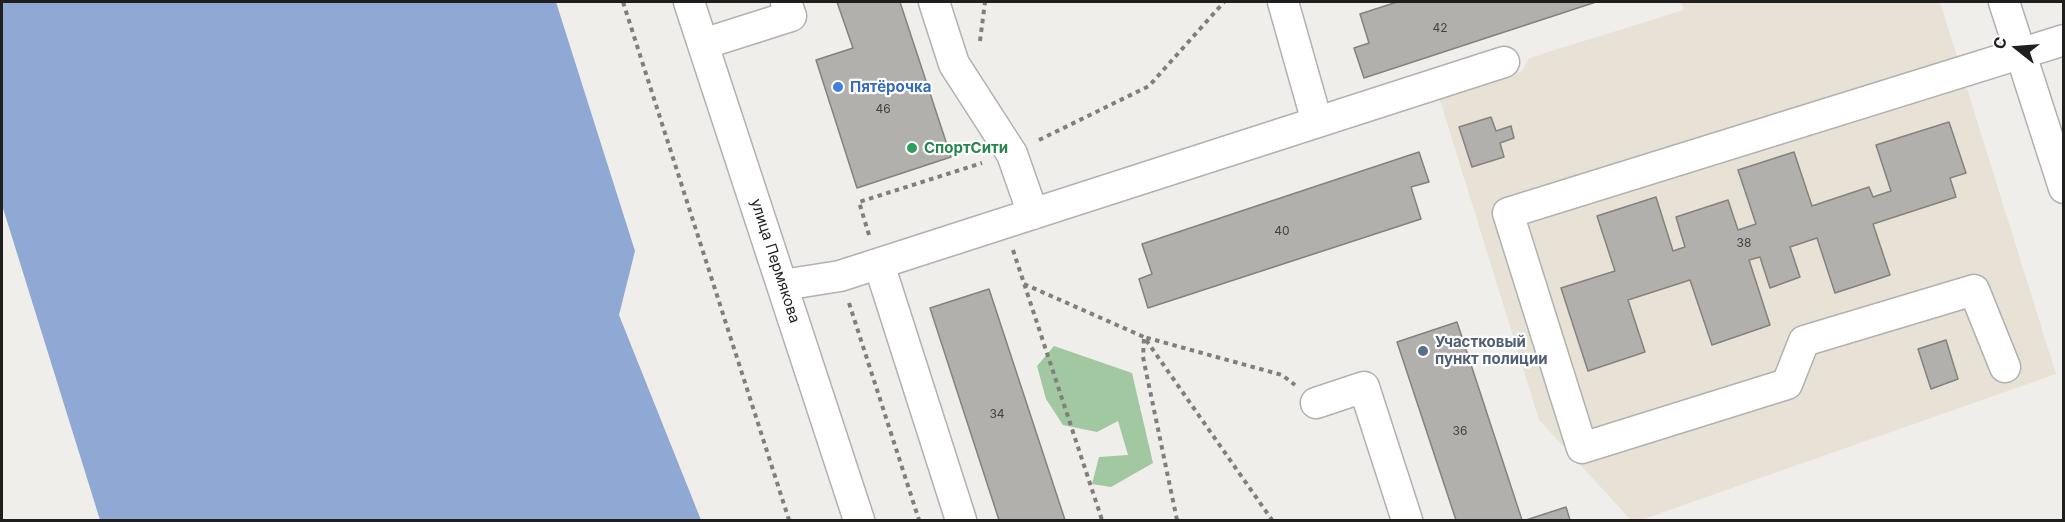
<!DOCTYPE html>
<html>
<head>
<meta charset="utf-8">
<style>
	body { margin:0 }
	#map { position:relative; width:2065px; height:522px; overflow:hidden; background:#f0eeea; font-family:Inter,sans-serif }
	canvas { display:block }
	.frame { position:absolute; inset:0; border:3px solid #1f1f1d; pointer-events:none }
	.north { position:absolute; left:1987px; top:18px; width:60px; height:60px; -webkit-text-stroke:4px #fff; paint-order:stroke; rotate:287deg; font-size:16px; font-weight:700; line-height:24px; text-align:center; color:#1f1f1d }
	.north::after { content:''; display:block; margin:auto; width:21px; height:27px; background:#1f1f1d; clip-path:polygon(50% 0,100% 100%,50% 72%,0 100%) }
</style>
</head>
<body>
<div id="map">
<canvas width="2065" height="522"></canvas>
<div class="frame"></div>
<div class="north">С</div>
</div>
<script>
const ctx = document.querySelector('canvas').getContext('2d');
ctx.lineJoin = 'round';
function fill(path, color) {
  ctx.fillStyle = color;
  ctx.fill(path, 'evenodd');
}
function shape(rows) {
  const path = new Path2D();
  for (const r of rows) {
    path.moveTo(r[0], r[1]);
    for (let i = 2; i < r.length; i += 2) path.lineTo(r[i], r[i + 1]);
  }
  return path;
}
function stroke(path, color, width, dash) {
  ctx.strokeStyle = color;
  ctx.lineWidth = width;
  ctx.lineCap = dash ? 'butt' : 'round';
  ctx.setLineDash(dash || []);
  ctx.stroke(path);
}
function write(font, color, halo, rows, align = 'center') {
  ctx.font = font + ' Inter,sans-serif';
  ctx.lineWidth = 4.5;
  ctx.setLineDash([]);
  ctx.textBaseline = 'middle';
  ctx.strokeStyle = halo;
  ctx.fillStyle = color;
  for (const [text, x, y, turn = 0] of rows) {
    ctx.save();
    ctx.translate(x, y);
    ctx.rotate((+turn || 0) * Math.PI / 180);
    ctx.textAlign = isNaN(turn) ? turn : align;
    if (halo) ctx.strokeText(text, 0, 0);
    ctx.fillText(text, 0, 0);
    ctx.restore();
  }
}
fill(shape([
	[1681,2,1940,2,2056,374,1641,520,1631,520,1539,420,1439,97,1522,71,1529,58,1684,10]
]), '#e7e1d6');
fill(shape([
	[1054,346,1132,373,1153,463,1111,487,1092,484,1099,457,1128,455,1118,421,1097,432,1063,425,1046,399,1037,366]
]), '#a1c8a1');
fill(shape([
	[2,2,556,2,635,251,619,315,701,520,100,520,2,205]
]), '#8fa9d4');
const building = shape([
	[837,2,900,2,951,157,857,188,816,60,853,48,837,2],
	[1397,2,1596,2,1364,78,1354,48,1369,43,1360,14,1397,2],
	[1491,117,1496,131,1511,126,1514,138,1500,143,1504,157,1472,167,1459,127,1491,117],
	[1949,122,1966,173,1950,178,1956,197,1873,224,1890,275,1835,293,1817,238,1790,247,1800,277,1770,288,1760,257,1749,260,1770,325,1712,345,1690,280,1628,300,1645,352,1588,371,1561,288,1615,271,1597,216,1656,197,1673,251,1685,247,1676,217,1728,200,1738,230,1756,224,1738,170,1794,152,1812,206,1869,187,1873,197,1891,191,1876,145,1949,122],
	[1419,152,1429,182,1411,187,1421,219,1148,308,1139,279,1152,274,1142,244,1419,152],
	[989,289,1065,520,999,520,930,308,989,289],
	[1457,322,1522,520,1456,520,1397,342,1457,322],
	[1946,340,1958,379,1931,389,1918,349,1946,340],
	[1566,507,1570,520,1526,520,1566,507]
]);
fill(building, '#b2b0ac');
stroke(building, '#84827e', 1.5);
const minor = shape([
	[689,2,859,520],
	[934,2,954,64,1012,154,1033,214],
	[1283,2,1317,122],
	[2004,2,2064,188],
	[703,44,791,16,786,2],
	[879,264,961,520],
	[783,285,840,276,1504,62],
	[2005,367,1974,290,1804,341,1787,384,1582,448,1508,213,2064,40],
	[1316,403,1364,387,1407,520]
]);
stroke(minor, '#b3b1ae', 33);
stroke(shape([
	[623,2,789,520],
	[980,41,985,2],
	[1039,140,1149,86,1224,2],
	[869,235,859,202,982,163],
	[1013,250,1102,520],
	[1024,284,1144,337,1272,520],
	[849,303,919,520],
	[1177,520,1143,357,1144,337,1282,375,1295,385]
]), '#807f7c', 4, [4.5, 4.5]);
stroke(minor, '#fff', 30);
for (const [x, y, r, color] of [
	[838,87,6,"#3f7fe0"],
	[912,148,6,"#2e9e5b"],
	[1423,351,6,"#5c6f8a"]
]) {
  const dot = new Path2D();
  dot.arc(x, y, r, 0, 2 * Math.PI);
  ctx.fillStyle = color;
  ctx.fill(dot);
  stroke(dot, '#fff', 2);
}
write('12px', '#444341', null, [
	["42",1440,28],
	["46",883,109],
	["40",1282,231],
	["38",1744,243],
	["34",997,414],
	["36",1460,431]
]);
write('bold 15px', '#366cbe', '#fff', [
	["Пятёрочка",850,87]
], 'left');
write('bold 15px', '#27864d', '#fff', [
	["СпортСити",924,148]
], 'left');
write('15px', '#1f1f1d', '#fff', [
	["улица Пермякова",775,261,72]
]);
write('bold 15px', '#4e5e75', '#fff', [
	["Участковый",1435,342],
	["пункт полиции",1435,359]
], 'left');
</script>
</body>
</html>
